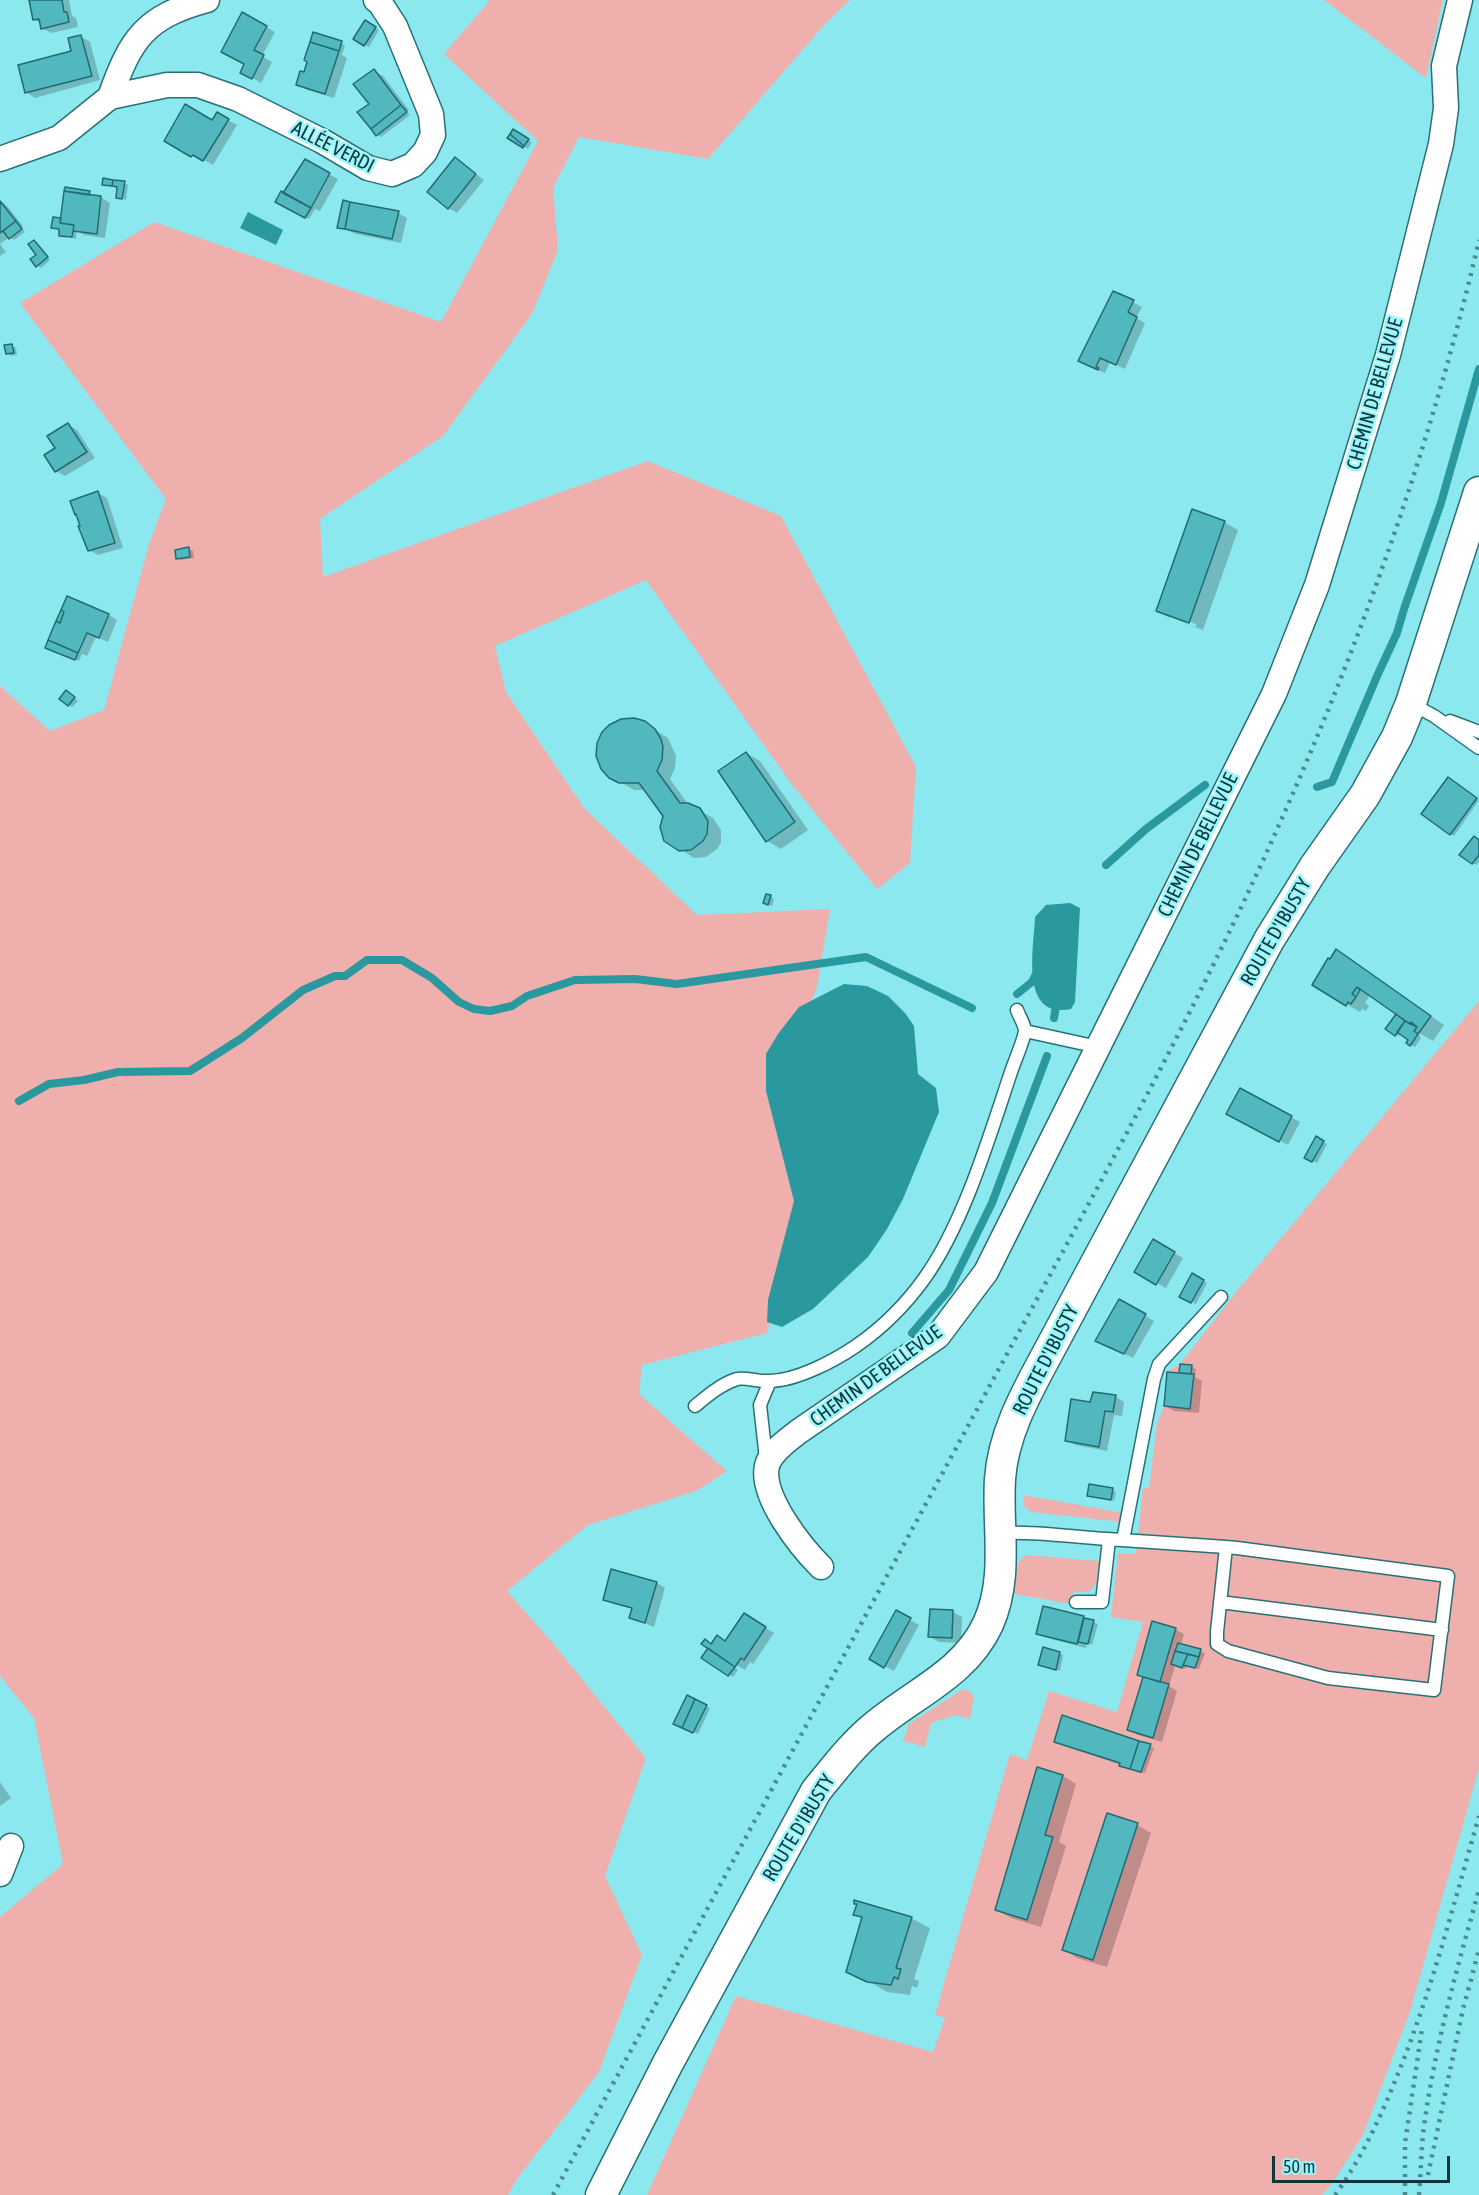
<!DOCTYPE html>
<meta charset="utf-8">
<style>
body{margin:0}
#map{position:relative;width:1479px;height:2195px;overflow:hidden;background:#8ce8ef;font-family:"Asap Condensed",sans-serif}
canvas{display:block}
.scale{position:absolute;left:1272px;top:2156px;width:178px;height:27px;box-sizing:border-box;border:3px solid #0f373a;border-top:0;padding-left:8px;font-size:18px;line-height:21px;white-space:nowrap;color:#0f373a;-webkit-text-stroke:4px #9af5fc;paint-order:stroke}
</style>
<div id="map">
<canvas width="1479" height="2195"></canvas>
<div class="scale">50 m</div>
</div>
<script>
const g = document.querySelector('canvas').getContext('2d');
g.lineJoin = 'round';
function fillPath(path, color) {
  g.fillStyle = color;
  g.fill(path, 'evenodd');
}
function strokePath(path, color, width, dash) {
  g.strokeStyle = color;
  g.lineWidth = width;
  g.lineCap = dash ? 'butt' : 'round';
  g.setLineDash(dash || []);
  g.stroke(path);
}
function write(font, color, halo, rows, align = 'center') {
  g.font = font + ' "Asap Condensed",sans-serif';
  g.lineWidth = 5;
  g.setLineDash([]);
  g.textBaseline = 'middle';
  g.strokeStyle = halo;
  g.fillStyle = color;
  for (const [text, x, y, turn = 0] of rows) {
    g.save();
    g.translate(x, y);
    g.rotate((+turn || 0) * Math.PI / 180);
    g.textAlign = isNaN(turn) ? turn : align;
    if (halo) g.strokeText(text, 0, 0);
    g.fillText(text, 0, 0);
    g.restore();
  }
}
const green = new Path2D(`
 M 490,0 L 850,0 L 825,24 L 708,159 L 579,137 L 553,188 L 558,250 L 532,314 L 443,436 L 320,519 L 323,577 L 648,461 L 781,516 L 916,767 L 910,863 L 877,889 L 793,786 L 646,580 L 495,646 L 506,692 L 584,808 L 697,915 L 830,909 L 817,987 L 779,1084 L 806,1203 L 767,1333 L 642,1365 L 639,1394 L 727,1471 L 696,1491 L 588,1525 L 507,1591 L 552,1642 L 646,1758 L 605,1876 L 642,1955 L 599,2072 L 517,2179 L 508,2195 L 0,2195 L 0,1917 L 63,1864 L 34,1718 L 0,1676 L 0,686 L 50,731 L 104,710 L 149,544 L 166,499 L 20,303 L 154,222 L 441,322 L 538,141 L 444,54 Z
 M 1324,0 L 1443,0 L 1426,78 Z
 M 1479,1001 L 1479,1768 L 1410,2012 L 1363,2135 L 1331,2185 L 1322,2195 L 647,2195 L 736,1996 L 933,2052 L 945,2018 L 935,2015 L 1010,1754 L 1027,1760 L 1049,1691 L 1117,1712 L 1143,1622 L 1111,1617 L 1118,1553 L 1136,1554 L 1143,1488 L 1149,1488 L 1157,1424 L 1164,1406 L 1167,1372 L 1180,1364 L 1237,1291 Z
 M 1023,1495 L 1124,1513 L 1122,1522 L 1031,1512 L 1024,1506 Z
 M 1025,1555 L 1100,1561 L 1097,1582 L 1089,1592 L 1074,1592 L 1071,1604 L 1014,1594 L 1018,1563 Z
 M 963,1689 L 970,1691 L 974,1697 L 970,1719 L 956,1715 L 931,1723 L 925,1747 L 903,1741 L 909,1724 Z`);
const water = new Path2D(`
 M 248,212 L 283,230 L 276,245 L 240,228 Z
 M 1070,903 L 1080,908 L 1075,1002 L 1071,1009 C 1019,1020 1034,947 1035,917 L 1046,905 Z
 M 844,984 L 867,986 L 888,996 L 905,1013 L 914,1026 L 918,1074 L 936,1088 L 939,1112 L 903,1199 L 887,1229 L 868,1257 L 813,1309 L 782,1327 L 767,1322 L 768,1300 L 794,1201 L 766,1091 L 766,1054 L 778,1034 L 799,1007 Z`);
const shadow = new Path2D(`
 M 30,0 L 69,0 L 72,16 L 76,18 L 78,27 L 51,33 L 42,28 L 41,24 L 34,19 Z
 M 242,14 L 275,32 L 262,56 L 272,62 L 261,83 L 242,72 L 246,64 Z
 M 365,22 L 379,30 L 369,47 L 355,39 Z
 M 81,37 L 90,42 L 100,80 L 35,98 L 26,92 L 73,52 Z
 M 341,43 L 345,45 L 342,55 L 347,58 L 334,98 L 307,90 L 298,85 L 305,74 Z
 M 374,71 L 383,76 L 409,110 L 407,112 L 410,115 L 381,137 L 377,135 L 371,104 Z
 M 217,114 L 237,125 L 213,165 L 202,159 L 201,161 L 166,140 L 212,122 Z
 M 513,131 L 532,142 L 528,149 L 509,138 Z
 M 455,159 L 484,180 L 457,213 L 448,208 Z
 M 305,161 L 338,179 L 320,211 L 315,209 L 309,219 L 277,201 Z
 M 124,183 L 128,185 L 126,200 L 117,197 L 118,188 L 103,184 Z
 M 89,192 L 93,197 L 101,197 L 110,203 L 105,238 L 84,235 L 77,231 L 76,239 L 60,235 L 61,230 L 53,227 Z
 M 0,200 L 7,206 L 23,226 L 22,228 L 25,232 L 14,240 L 10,237 L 0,244 L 6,252 L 0,256 Z
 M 398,213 L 407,218 L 401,243 L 356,234 L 338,227 Z
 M 34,242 L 50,260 L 41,268 L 37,265 L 38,255 Z
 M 1114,293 L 1142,307 L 1136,318 L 1145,323 L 1125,369 L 1110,362 L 1105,373 L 1089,366 Z
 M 12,346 L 16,348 L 17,355 L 11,356 L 7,353 Z
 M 68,425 L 77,430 L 95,458 L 65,476 L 56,471 L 57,449 Z
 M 98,493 L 107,498 L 123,548 L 98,555 L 89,550 Z
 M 1224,522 L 1238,530 L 1203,630 L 1170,618 L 1196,627 L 1196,624 L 1170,615 L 1170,618 L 1157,611 Z
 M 189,549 L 193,551 L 194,558 L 181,560 L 177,558 Z
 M 109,615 L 117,620 L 108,642 L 96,637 L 87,656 L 82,654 L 79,661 L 51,649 Z
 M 70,694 L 78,701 L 72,707 L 68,705 Z
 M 644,723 L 668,738 L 676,756 L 675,768 L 670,779 L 688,804 L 713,818 L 721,830 L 721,843 L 717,849 L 706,857 L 694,858 L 680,849 L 664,816 L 646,790 L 634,790 L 610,776 Z
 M 746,753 L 760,761 L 808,830 L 781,849 L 767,841 Z
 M 1452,781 L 1479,800 L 1454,836 L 1423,814 Z
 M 1479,841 L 1479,862 L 1476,865 L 1472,863 Z
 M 771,896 L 774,899 L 772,906 L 765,903 Z
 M 1350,959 L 1444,1025 L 1433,1041 L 1417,1032 L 1421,1038 L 1415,1047 L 1408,1043 L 1410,1040 L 1401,1034 L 1399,1036 L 1387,1028 L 1404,1018 L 1370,995 L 1365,1003 L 1369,1006 L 1366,1011 L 1362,1009 L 1360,1012 L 1314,985 Z
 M 1241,1090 L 1300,1122 L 1288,1145 L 1228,1113 Z
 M 1317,1138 L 1327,1144 L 1317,1163 L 1306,1158 Z
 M 1153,1241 L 1183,1258 L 1166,1288 L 1136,1271 Z
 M 1192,1275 L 1207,1283 L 1196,1304 L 1181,1297 Z
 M 1119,1301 L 1154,1321 L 1133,1358 L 1106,1345 Z
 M 1192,1367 L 1196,1369 L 1195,1377 L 1202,1381 L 1199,1413 L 1174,1411 L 1166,1406 L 1180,1374 Z
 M 1116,1397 L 1124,1402 L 1122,1416 L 1114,1415 L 1107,1451 L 1075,1445 L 1066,1440 Z
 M 1112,1490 L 1116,1492 L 1114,1501 L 1089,1495 Z
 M 657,1583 L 665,1588 L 654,1627 L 631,1618 L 633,1609 L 613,1604 L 605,1599 Z
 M 896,1612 L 919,1625 L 894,1671 L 871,1659 Z
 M 953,1612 L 962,1617 L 961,1643 L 939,1642 L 930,1637 Z
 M 1083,1618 L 1098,1624 L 1092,1645 L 1087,1642 L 1086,1648 L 1047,1638 L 1038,1633 Z
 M 753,1620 L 774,1633 L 753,1664 L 750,1662 L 745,1670 L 734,1664 L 733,1666 L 738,1670 L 733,1677 L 703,1657 L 712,1645 L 726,1642 Z
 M 1175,1629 L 1184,1634 L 1181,1645 L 1205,1653 L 1199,1669 L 1187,1666 L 1186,1669 L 1175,1666 L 1169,1686 L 1177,1691 L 1162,1742 L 1138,1735 L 1129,1730 L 1144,1677 L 1139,1674 Z
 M 1060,1653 L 1063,1655 L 1060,1671 L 1040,1664 Z
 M 706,1706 L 710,1708 L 698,1734 L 675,1723 Z
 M 1056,1741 L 1150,1746 L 1154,1748 L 1145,1773 L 1139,1773 L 1121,1765 L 1065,1746 Z
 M 1063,1776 L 1076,1784 L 1059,1842 L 1066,1846 L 1041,1927 L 1011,1918 L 997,1910 Z
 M 0,1782 L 11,1798 L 0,1806 Z
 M 1137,1825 L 1151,1833 L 1107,1967 L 1077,1958 L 1064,1950 Z
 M 858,1904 L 911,1918 L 930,1928 L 914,1979 L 919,1981 L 917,1988 L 912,1986 L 910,1995 L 887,1992 L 865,1979 L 863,1919 L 855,1914 Z`);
const stream = new Path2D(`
 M 1317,787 L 1332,782 L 1378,674 L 1397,633 L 1404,609 L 1441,503 L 1479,369
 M 1106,865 L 1146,829 L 1205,785
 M 1017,994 L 1032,982 L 1036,974
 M 1054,1018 L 1057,1000
 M 19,1101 L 49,1084 L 84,1080 L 118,1072 L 190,1071 L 242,1038 L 303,990 L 335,976 L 345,976 L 367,960 L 402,960 L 432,978 L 459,1002 L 474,1009 L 490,1011 L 512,1006 L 527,996 L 575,980 L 635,979 L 677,984 L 866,957 L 972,1008
 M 912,1333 L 949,1290 L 992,1203 L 1047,1056`);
const building = new Path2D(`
 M 29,0 L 62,0 L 64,12 L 67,12 L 69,22 L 41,29 L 39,19 L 33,20 Z
 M 242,12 L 267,26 L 254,50 L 264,55 L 252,79 L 240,73 L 244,64 L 221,52 Z
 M 365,20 L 376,27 L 364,46 L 353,39 Z
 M 313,32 L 342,41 L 339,51 L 310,42 Z
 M 81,35 L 92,76 L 25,93 L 18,65 L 71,51 L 68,38 Z
 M 310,42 L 339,51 L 325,94 L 296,85 L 300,71 L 304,72 L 307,62 L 304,60 Z
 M 374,69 L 401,105 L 371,129 L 357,112 L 369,104 L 353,84 Z
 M 185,104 L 212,120 L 217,112 L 229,119 L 203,161 L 193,155 L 191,157 L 164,141 Z
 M 401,105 L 407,112 L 376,136 L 371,129 Z
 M 513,129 L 529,139 L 524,146 L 510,134 Z
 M 510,134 L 524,146 L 523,148 L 507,138 Z
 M 455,157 L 476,174 L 448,209 L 427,192 Z
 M 305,159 L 330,173 L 311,208 L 283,193 Z
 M 103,178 L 113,180 L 112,186 L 102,185 Z
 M 113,180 L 125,181 L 122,199 L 116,198 L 117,187 L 112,186 Z
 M 65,187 L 90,191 L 89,195 L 64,191 Z
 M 64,191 L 101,196 L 97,234 L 73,231 L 74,225 L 60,223 Z
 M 281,191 L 311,208 L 305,218 L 275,202 Z
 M 343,200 L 350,202 L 345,229 L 337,228 Z
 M 0,201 L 16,221 L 0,233 Z
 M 350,202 L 399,211 L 392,239 L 345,229 Z
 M 53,217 L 61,218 L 60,223 L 74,225 L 72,237 L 59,236 L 59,229 L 51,228 Z
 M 16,221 L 22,229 L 9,239 L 3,231 Z
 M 34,240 L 48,257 L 36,267 L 30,259 L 36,255 L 28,244 Z
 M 1113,291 L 1134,300 L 1128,312 L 1137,317 L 1116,365 L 1100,358 L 1096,367 L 1099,368 L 1098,370 L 1078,361 Z
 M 12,344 L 14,353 L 6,354 L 4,345 Z
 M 68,423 L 87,452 L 55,472 L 44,455 L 55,448 L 47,436 Z
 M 98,491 L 115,543 L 88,551 L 78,526 L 80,526 L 76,514 L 75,515 L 70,501 Z
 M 1192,509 L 1225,521 L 1189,623 L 1156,611 Z
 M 189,547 L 190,557 L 176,559 L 175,550 Z
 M 67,596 L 109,614 L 99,638 L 87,633 L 78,653 L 48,640 L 56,621 L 60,623 L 64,612 L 61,610 Z
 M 61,610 L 64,612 L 60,623 L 56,621 Z
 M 48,640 L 78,653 L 75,660 L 45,648 Z
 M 66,690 L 75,697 L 68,706 L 59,699 Z
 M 634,718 L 645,721 L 655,729 L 661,739 L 663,747 L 662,760 L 657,771 L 680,803 L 688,803 L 700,808 L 708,821 L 707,834 L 703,841 L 691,850 L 679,851 L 664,841 L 660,827 L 663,816 L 639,783 L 619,783 L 609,778 L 601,769 L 596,756 L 597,743 L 602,732 L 609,725 L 621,719 Z
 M 746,752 L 795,822 L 766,842 L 718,771 Z
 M 1448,777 L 1477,798 L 1450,835 L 1421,814 Z
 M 1474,836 L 1479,840 L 1479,855 L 1472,864 L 1459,855 Z
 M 766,894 L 771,895 L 768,905 L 763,903 Z
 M 1336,949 L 1431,1016 L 1418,1034 L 1414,1031 L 1417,1027 L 1411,1022 L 1410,1024 L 1357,987 L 1352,994 L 1356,997 L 1351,1004 L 1348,1002 L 1346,1006 L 1312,985 L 1328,958 L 1330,959 Z
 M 1357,987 L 1360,990 L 1356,997 L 1352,994 Z
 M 1396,1014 L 1405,1021 L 1395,1036 L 1385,1029 Z
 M 1405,1021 L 1417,1027 L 1414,1031 L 1418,1034 L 1410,1046 L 1406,1043 L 1408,1040 L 1397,1032 Z
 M 1240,1088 L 1292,1116 L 1279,1142 L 1226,1114 Z
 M 1316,1136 L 1324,1141 L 1312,1162 L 1304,1158 Z
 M 1153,1239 L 1175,1252 L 1156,1285 L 1134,1272 Z
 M 1192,1273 L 1204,1280 L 1191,1303 L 1179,1297 Z
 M 1119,1299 L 1146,1314 L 1124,1354 L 1095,1341 Z
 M 1180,1364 L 1192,1365 L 1191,1374 L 1179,1373 Z
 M 1167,1372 L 1194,1374 L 1190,1409 L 1164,1406 Z
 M 1093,1392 L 1116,1395 L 1113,1412 L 1105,1411 L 1099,1447 L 1065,1441 L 1071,1399 L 1090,1402 Z
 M 1089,1484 L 1113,1488 L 1111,1500 L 1087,1496 Z
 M 611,1569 L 657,1582 L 645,1623 L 629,1618 L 632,1608 L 603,1600 Z
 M 1043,1606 L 1084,1616 L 1077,1644 L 1036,1634 Z
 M 930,1609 L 953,1610 L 952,1638 L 928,1637 Z
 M 896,1610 L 911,1618 L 884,1668 L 869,1659 Z
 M 744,1613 L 766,1627 L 744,1660 L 741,1658 L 735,1667 L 701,1644 L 705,1639 L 711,1644 L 717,1635 L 725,1641 Z
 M 1084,1618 L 1094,1620 L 1088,1644 L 1078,1642 Z
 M 1152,1621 L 1176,1628 L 1160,1682 L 1137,1675 Z
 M 1178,1643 L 1201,1649 L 1199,1657 L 1175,1651 Z
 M 1043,1647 L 1060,1652 L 1056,1670 L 1038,1665 Z
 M 708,1648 L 735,1667 L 728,1676 L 701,1658 Z
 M 1175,1651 L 1188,1654 L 1182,1668 L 1171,1664 Z
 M 1188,1654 L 1199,1657 L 1195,1668 L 1183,1665 Z
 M 1143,1677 L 1169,1684 L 1153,1738 L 1127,1730 Z
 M 687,1695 L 695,1699 L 682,1728 L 673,1724 Z
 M 695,1699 L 707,1705 L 693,1733 L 682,1728 Z
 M 1062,1715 L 1139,1741 L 1130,1769 L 1119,1766 L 1120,1763 L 1054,1742 Z
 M 1139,1741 L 1151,1744 L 1141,1772 L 1130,1769 Z
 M 1037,1767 L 1063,1775 L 1045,1835 L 1053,1837 L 1027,1920 L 995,1910 Z
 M 1107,1813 L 1138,1823 L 1093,1960 L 1062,1950 Z
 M 854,1900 L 912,1917 L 896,1968 L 901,1969 L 898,1979 L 894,1977 L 891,1985 L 867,1982 L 846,1972 L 862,1917 L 853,1915 L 857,1904 L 854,1904 Z`);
const service = new Path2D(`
 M 1412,704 L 1434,716 L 1479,748
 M 1450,721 L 1479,732
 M 1025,1031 L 1098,1047
 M 695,1406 C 707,1396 721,1384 737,1379 C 746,1377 759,1382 769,1381 C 796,1381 834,1361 856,1346 C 882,1328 906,1304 924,1279 C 963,1225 989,1138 1010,1075 C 1013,1065 1024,1040 1025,1031 C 1025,1025 1019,1016 1017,1010
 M 766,1459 L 760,1405 L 770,1381
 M 1001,1533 C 1036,1531 1072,1537 1107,1539 C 1147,1542 1186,1544 1226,1547 L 1237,1548 L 1448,1576 L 1434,1690 L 1328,1678 L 1228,1651 L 1217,1644 L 1217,1632 L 1226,1547
 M 1123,1540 L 1154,1379 L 1159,1364 L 1221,1297
 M 1076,1602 L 1102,1602 L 1109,1540
 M 1220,1602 L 1442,1630`);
const minor = new Path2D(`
 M 110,97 C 131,38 145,17 207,0
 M 0,159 L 59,138 L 110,97 L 167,85 L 198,85 L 238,99 L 322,141 L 368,168 L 392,174 L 413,165 L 425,152 L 433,135 L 431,114 L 395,26 L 380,3 L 376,0
 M 821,1567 C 801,1547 760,1496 767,1466 C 770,1452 787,1441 798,1432 L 938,1336 L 986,1272 L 1274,694 L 1317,585 L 1388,355 L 1441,144 L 1446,108 L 1444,66 L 1460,0
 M 0,1874 L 11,1846`);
const tertiary = new Path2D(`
 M 601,2195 L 668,2063 L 816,1791 C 834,1769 852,1745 874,1727 C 914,1693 965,1674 988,1624 C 1009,1578 997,1528 1000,1479 C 1003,1436 1024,1397 1044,1360 L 1269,940 L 1315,866 L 1365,795 L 1397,737 L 1411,703 L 1479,492`);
const rail = new Path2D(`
 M 1428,2175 L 1463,2009 L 1479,1950
 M 553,2195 C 698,1926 843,1657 988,1389 C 1073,1232 1160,1077 1237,916 C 1340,700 1425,473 1479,240
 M 1335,2195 C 1366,2152 1386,2105 1405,2056 C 1435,1978 1456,1896 1479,1816
 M 1405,2195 L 1405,2143 L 1422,2029
 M 1419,2195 C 1421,2172 1421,2149 1424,2126 C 1435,2046 1457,1968 1479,1890`);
const streetNames = [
 ["ALLÉE VERDI",333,147,27],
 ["CHEMIN DE BELLEVUE",1375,394,-74],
 ["CHEMIN DE BELLEVUE",1198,845,-64],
 ["ROUTE D'IBUSTY",1276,932,-60],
 ["ROUTE D'IBUSTY",1046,1360,-63],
 ["CHEMIN DE BELLEVUE",876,1376,-36],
 ["ROUTE D'IBUSTY",799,1828,-59]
];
fillPath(green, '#efb0ad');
fillPath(water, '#2a989f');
fillPath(shadow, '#0003');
strokePath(stream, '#2a989f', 8);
fillPath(building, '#51b8c0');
strokePath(building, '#226b70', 1.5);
strokePath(service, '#287075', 15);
strokePath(minor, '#287075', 27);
strokePath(tertiary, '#287075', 33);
strokePath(service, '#fff', 12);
strokePath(minor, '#fff', 24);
strokePath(tertiary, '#fff', 30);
strokePath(rail, '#4b8b90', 4.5, [3, 6]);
write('20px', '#0f373a', '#9af5fc', streetNames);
</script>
